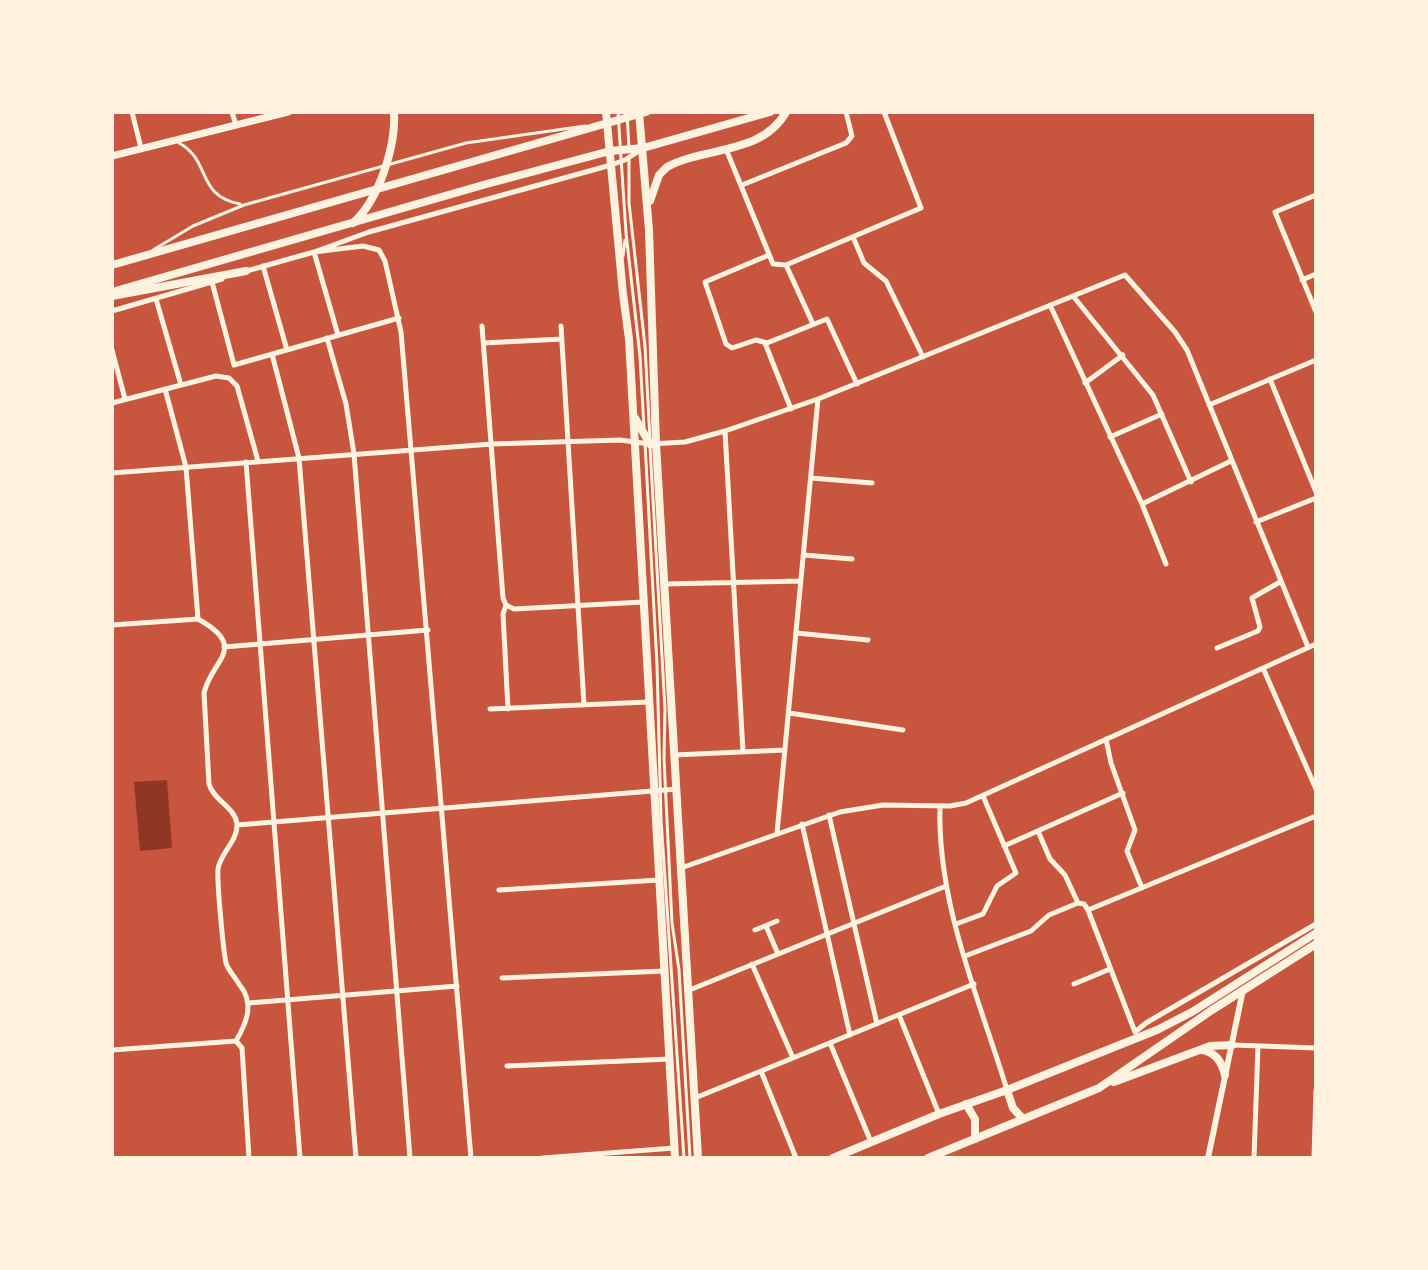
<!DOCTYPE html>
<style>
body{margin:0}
#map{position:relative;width:1428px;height:1270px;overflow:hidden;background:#c8553d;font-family:"Work Sans",sans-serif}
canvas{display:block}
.frame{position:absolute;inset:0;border:114px solid #fff3e0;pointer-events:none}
</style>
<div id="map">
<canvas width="1428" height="1270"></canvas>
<div class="frame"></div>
</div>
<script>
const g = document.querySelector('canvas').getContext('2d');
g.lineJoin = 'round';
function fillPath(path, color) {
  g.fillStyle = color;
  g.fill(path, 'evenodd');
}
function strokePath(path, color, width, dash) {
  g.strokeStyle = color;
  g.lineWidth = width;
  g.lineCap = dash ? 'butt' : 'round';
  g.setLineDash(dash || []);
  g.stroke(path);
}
const water = new Path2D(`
 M 167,780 L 172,848 L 140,851 L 134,782 Z`);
const service = new Path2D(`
 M 618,112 L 626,233 L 640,356 L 644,428
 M 627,112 L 629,149
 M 179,143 C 212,161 195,195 240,204
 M 629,156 L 629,203 L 645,346 L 650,440
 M 153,250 L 193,226 L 244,205 L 466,143 L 585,126
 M 623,256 L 625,240
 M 645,443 L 657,665 L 661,819 L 684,1158
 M 650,447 L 665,709 L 664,759 L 672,923 L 679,970 L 690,1158`);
const minor = new Path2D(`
 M 132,112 L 141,148
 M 232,112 L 236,125
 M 726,149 L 773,264 L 786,265 L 813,324
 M 742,185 L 846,143 L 852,136 L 846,112
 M 1316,195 L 1275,212 L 1316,312
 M 853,237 L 864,263 L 886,281 L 923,357
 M 314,252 L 363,246 L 379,250 L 385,261 L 401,332 L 471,1158
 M 314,252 L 338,335
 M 769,255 L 705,282 L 726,344 L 732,348 L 756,340 L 767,343 L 827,319 L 857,384
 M 786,265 L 921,208 L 884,112
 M 263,266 L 287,350
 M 243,272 L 314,252 L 369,232 L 611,165 L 625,160 L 642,149
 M 1302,280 L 1316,274
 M 212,282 L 234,365
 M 1073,296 L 1153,395 L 1191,482
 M 156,299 L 181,385
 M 1050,305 L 1142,504 L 1166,564
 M 112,311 L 222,279
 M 482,326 L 503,598 L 506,605 L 503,614 L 508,709
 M 561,326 L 584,705
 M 327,338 L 346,404 L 354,454 L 410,1158
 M 484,343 L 562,339
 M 765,343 L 791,409
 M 112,350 L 125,399
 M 272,354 L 299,458 L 356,1158
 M 234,365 L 399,318
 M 1270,379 L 1316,492
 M 1085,383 L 1123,355
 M 165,389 L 186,467 L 198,619
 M 112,403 L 216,376 L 229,378 L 237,386 L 258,461
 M 1209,405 L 1316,360
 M 725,431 L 743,752
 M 1110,437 L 1162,414
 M 246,462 L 300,1158
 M 112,473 L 492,444 L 620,440 L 650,444 L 685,442 L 725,431 L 818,399 L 1125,275 L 1175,332 L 1187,350 L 1308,647
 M 811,478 L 872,483
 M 1142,504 L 1231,461
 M 1256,522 L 1316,498
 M 804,555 L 852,559
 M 665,584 L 801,581
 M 506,605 L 514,609 L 643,602
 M 198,619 C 250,648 211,660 204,693 L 209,784 C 213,800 235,807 237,824 C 238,841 220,853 218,869 C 217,884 223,948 226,963 C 228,970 235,977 239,984 C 255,1003 247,1022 236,1041
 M 112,625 L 198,619
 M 796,633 L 868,640
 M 224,647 L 428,630
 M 1217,648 L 1258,631 L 1260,627 L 1252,598 L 1280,582
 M 1263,668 L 1316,789
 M 490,709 L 648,702
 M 789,713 L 903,730
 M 1106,739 L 1111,763 L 1135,830 L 1127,851 L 1142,888
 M 674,755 L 785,750
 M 940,806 C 937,904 979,998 1007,1090
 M 829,815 L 877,1024
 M 802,824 L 850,1035
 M 237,825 L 677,789
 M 1038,831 L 1050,859 L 1065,875 L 1078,903
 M 777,833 L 818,399
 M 1004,846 L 1123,793
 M 681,868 L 840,812 L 883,805 L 950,806 L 966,803 L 1316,644
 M 499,890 L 659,880
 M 1078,903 L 1084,904 L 1088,910 L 1135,1032 L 1146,1023 L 1316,924
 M 1088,910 L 1316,816
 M 956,924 L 983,914 L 997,886 L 1016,873 L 983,796
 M 766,926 L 778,954
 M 755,930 L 777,921
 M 965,956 L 1031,931 L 1049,915 L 1078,903
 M 752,964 L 793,1058
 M 502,978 L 664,971
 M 1074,984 L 1110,969
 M 687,991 L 946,886
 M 249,1003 L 457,986
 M 899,1015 L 939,1114
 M 236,1041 L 242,1048 L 249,1158
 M 830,1043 L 871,1142
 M 1233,1045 L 1316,1048
 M 112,1050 L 236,1041
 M 507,1066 L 670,1059
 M 761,1071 L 796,1158
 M 695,1098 L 974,984
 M 543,1158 L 674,1148
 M 1254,1158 L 1258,1046
 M 1314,1158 L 1316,1090`);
const tertiary = new Path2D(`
 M 1208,1158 L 1243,990`);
const secondary = new Path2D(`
 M 112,156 L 288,112`);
const primary = new Path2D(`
 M 606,112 L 623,294 L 629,339 L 675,1158
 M 639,112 L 649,230 L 656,444 L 698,1158
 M 650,201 L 659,175 L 667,167 C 706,146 762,155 786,112
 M 353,223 C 379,200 396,146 394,112
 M 112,265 L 646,112
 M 112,292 L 483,185 L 610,151 L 643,148 L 770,112
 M 112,296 L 246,271
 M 635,418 L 650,444
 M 1202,1050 C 1215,1052 1222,1062 1225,1075
 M 1114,1082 L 1210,1046 L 1232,1045
 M 1007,1090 L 1013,1108 L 1023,1119
 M 966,1104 L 975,1119 L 975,1139
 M 833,1158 L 939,1114 L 1007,1090 L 1157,1030 L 1192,1012 L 1316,933
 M 928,1158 L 1099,1088 L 1212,1010 L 1316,944`);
fillPath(water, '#8f3625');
strokePath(service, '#fff3e0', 3);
strokePath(minor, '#fff3e0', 5);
strokePath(tertiary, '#fff3e0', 6);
strokePath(secondary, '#fff3e0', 7);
strokePath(primary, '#fff3e0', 8);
</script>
